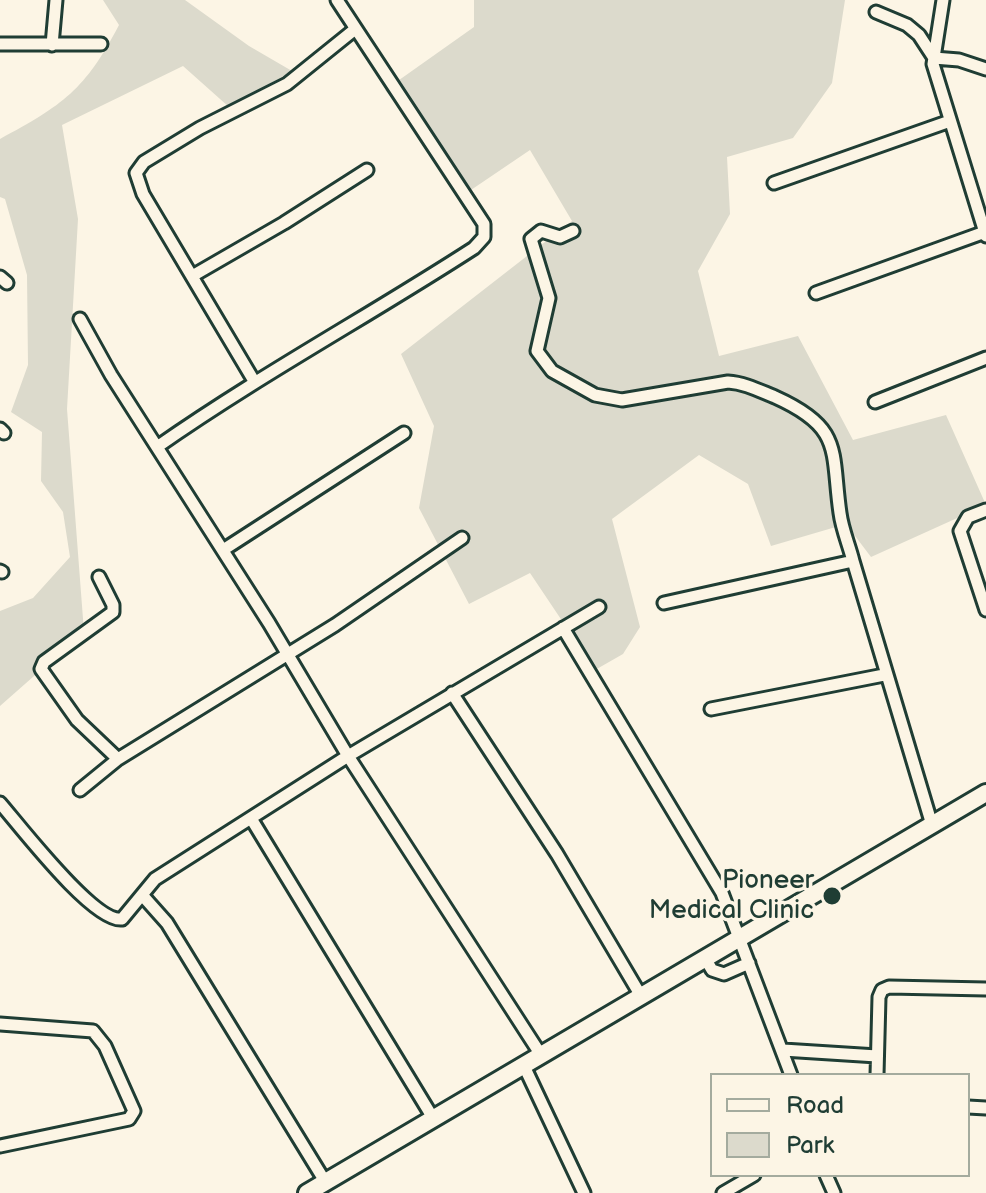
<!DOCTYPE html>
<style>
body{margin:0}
#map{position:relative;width:986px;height:1193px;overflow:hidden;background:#fcf5e5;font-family:"Balsamiq Sans",sans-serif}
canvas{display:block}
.legend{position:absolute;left:710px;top:1073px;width:260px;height:104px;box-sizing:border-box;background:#fcf5e5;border:2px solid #a4ab9e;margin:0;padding:10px 14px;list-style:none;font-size:24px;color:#1f3d34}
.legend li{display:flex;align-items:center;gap:16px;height:40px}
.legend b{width:40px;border:2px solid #a4ab9e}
</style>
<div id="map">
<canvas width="986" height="1193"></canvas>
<ul class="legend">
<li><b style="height:10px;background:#fcf5e5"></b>Road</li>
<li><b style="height:22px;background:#dcdacc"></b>Park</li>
</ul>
</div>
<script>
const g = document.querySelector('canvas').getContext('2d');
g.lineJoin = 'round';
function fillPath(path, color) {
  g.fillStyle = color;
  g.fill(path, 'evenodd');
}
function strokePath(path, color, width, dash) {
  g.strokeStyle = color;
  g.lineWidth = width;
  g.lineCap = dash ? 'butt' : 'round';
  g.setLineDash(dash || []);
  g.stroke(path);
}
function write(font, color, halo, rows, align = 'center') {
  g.font = font + ' "Balsamiq Sans",sans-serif';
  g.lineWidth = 7;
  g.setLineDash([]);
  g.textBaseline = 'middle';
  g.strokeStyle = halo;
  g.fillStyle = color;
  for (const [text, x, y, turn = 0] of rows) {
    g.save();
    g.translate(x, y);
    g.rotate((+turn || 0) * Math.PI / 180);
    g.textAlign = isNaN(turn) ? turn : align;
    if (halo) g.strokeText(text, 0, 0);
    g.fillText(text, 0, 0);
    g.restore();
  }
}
const green = new Path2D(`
 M 103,0 L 185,0 L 249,46 L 292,71 L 229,107 L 183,66 L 62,125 L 78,219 L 67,409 L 84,632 L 0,706 L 0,611 L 33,598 L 70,557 L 63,512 L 41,481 L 42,432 L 11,412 L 28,365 L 27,275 L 5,199 L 0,197 L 0,139 C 63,105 85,90 119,25 Z
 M 474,0 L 845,0 L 832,83 L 793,138 L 727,157 L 730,214 L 698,271 L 719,356 L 798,336 L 853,440 L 946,415 L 986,505 L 871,557 L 846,524 L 771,546 L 748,484 L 699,455 L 612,519 L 640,627 L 623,654 L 595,670 L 530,573 L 469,604 L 419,508 L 434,426 L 401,354 L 572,221 L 530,150 L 468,192 L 385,90 L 474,27 Z`);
const street = new Path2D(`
 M 943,0 L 933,64 L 986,236
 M 876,12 L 907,25 L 919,35 L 934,58 L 959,60 L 986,69
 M 0,44 L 101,44
 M 52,45 L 56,0
 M 774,183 L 950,121
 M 573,231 L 560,237 L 541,231 L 531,239 L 549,298 L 537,351 L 552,371 L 595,395 L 622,400 L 728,382 C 745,383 760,391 775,397 C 844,428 831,451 840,513 C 842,529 849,545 853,561
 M 194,275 L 284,223 L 367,170
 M 0,277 L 7,283
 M 816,293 L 985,232
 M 80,319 L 111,375 L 269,623 L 348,756 L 541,1055
 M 254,381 L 143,194 L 136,173 L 144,162 L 200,128 L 287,84 L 354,30
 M 875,402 L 986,358
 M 0,429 L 4,433
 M 157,447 C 260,375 369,316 474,248 L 484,237 L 484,224 L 337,0
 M 986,510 L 968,517 L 960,531 L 986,610
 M 223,550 L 404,433
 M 0,571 L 2,572
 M 664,603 L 853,561 L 932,825
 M 563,628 L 722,893 L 791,1075
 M 452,693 L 557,854 L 641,996
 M 711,709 L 884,675
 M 118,759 L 335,625 L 462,538
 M 80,790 L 118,759 L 77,720 L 41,669 L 44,662 L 113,612 L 113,605 L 99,577
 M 0,803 C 20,826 94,923 122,919 L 155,879 L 348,756 L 599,607
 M 252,820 L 433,1118
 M 143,896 L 167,923 L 326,1183
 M 705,958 L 712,970 L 724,974 L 749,963
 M 0,1024 L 93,1031 L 105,1046 L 134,1111 L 129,1119 L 0,1146
 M 783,1050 L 877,1056
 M 524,1066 L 584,1193
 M 877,1075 L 879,997 L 882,990 L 889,987 L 986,989
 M 968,1107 L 986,1108
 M 826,1175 L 834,1193
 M 723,1193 L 754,1175`);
const secondary = new Path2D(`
 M 307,1193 L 986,793`);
const markers = [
 [832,896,10,"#1f3d34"]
];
const poiNames = [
 ["Pioneer",814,881],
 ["Medical Clinic",814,911]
];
fillPath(green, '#dcdacc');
strokePath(street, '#1f3d34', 17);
strokePath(secondary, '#1f3d34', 22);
strokePath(street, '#fcf5e5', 11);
strokePath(secondary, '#fcf5e5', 16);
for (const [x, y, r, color] of markers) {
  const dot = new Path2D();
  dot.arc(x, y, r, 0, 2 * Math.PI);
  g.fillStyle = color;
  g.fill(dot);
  strokePath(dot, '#fcf5e5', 3);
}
write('26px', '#1f3d34', '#fcf5e5', poiNames, 'right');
</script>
